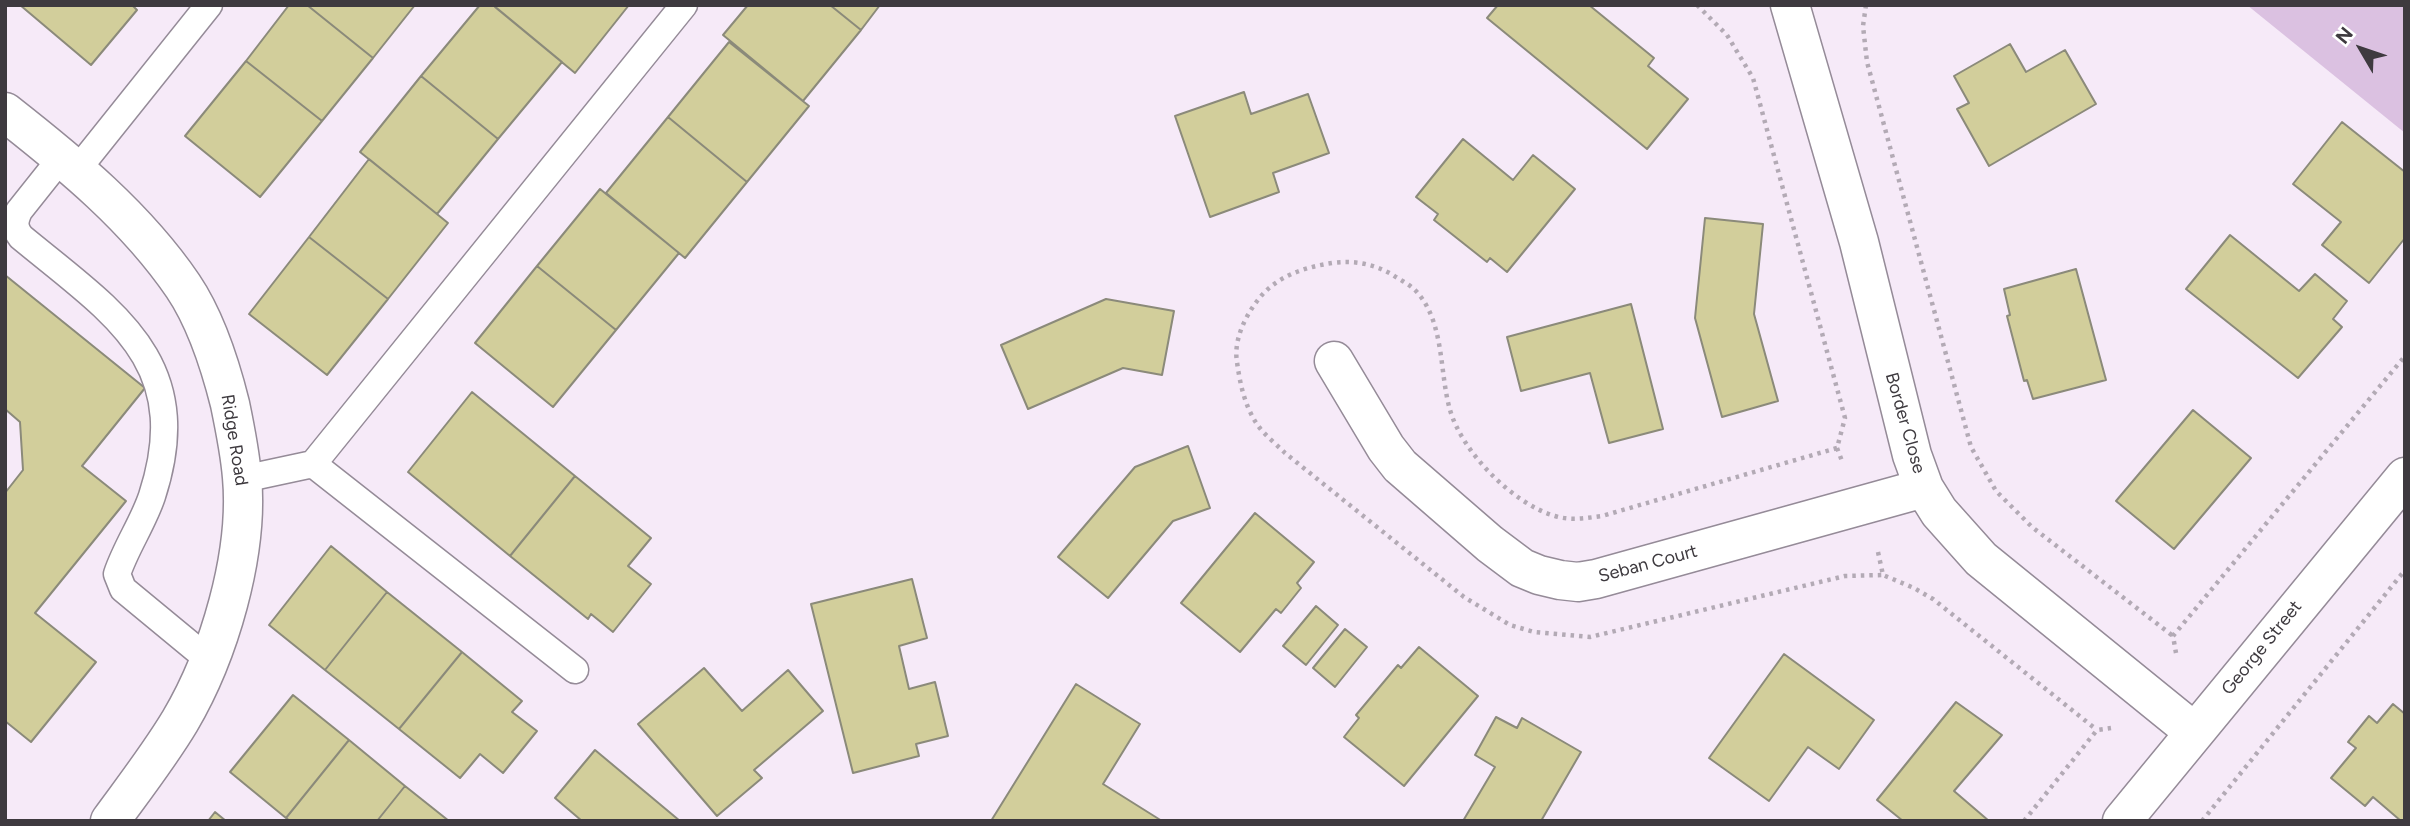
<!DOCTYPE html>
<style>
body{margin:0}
#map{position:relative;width:2410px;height:826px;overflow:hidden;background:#f6eaf8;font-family:Figtree,sans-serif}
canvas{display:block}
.frame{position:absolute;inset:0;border:7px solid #3e3a3f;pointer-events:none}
.north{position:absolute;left:2326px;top:14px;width:70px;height:70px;-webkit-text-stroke:5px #fff;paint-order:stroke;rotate:309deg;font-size:19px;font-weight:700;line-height:28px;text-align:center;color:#3e3a3f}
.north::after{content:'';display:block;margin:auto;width:24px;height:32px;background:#3e3a3f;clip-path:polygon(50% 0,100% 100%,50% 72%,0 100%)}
</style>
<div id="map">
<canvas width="2410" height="826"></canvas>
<div class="frame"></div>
<div class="north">N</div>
</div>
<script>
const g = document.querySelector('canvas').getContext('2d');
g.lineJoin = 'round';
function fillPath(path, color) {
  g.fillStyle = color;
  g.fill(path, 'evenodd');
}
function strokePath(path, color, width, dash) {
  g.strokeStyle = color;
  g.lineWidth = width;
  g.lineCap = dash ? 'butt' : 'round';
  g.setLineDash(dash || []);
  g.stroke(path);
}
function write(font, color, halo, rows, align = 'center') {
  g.font = font + ' Figtree,sans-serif';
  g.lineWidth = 6;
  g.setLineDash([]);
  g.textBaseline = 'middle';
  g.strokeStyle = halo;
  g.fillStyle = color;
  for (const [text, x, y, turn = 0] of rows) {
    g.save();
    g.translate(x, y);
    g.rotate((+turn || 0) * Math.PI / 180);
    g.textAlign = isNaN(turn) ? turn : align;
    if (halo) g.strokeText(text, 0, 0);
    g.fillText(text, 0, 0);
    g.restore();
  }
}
const green = new Path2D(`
 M 2247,5 L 2405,5 L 2405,133 Z`);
const building = new Path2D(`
 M 20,5 L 132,5 L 137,10 L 91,65 Z
 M 289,5 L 307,5 L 373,58 L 322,121 L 246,61 Z
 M 307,5 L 415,5 L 373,58 Z
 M 480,5 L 493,5 L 562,62 L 498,139 L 421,76 Z
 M 497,5 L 629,5 L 575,73 L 495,7 Z
 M 748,5 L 830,5 L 861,30 L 803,101 L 723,35 Z
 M 830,5 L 880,5 L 861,30 Z
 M 1498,5 L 1589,5 L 1654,58 L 1648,66 L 1688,99 L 1647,149 L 1487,18 Z
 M 729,42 L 809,106 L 747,182 L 668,117 Z
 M 2010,44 L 2026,72 L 2065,50 L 2096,104 L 1989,166 L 1957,109 L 1969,103 L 1954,76 Z
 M 246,61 L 322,121 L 260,197 L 185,136 Z
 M 421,76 L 498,139 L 437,214 L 360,152 Z
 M 1244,92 L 1251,114 L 1308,94 L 1329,153 L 1273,173 L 1279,192 L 1210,217 L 1175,116 Z
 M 668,117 L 747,182 L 685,258 L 606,193 Z
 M 2342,122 L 2405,172 L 2405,238 L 2369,283 L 2322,245 L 2341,222 L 2293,184 Z
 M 1463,139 L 1513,180 L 1533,155 L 1575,189 L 1507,272 L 1490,258 L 1487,262 L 1434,220 L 1438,214 L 1416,197 Z
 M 369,159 L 448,223 L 388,299 L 309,237 Z
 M 600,189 L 679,253 L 616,330 L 537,266 Z
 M 1705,218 L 1763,224 L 1754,314 L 1778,401 L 1722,417 L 1695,318 Z
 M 2230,235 L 2299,291 L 2315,274 L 2347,301 L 2333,319 L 2342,327 L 2298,378 L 2186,289 Z
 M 309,237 L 388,299 L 327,375 L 249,314 Z
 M 537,266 L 616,330 L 553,407 L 475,343 Z
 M 2076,269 L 2106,380 L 2033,399 L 2027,380 L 2024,381 L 2007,316 L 2010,315 L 2004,289 Z
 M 5,275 L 145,388 L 82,466 L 126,501 L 35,613 L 96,662 L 31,742 L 5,721 L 5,493 L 23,470 L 20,422 L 5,409 Z
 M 1106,299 L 1174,311 L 1162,375 L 1123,368 L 1028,409 L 1001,345 Z
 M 1631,304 L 1663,429 L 1609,443 L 1590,373 L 1521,391 L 1507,337 Z
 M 472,392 L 575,476 L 510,556 L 408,472 Z
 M 2193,410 L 2251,458 L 2174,549 L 2116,501 Z
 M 1188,446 L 1210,508 L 1173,521 L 1108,598 L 1058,557 L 1135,467 Z
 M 575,476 L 651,538 L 628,566 L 651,584 L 613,632 L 591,614 L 588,619 L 510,556 Z
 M 1255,513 L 1314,562 L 1297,583 L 1301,588 L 1281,613 L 1276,609 L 1240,652 L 1181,603 Z
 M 331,546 L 387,592 L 325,670 L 269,625 Z
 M 912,579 L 927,638 L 899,646 L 909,689 L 935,682 L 948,736 L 916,744 L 919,756 L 853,773 L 811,604 Z
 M 387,592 L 462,652 L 399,729 L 325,670 Z
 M 1316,606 L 1338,625 L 1306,665 L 1283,646 Z
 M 1345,629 L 1367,647 L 1335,687 L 1313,668 Z
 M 1419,647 L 1478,696 L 1404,786 L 1344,737 L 1359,718 L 1356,715 L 1398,665 L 1401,668 Z
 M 462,652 L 522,701 L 512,712 L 537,731 L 503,773 L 480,754 L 460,778 L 399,729 Z
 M 1784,654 L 1874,720 L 1839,769 L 1808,747 L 1769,801 L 1709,758 Z
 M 704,668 L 742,711 L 788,670 L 823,711 L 754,770 L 762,778 L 717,816 L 638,724 Z
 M 1076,684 L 1140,724 L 1103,784 L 1162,821 L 991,821 Z
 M 293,695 L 349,740 L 286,818 L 230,772 Z
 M 1956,702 L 2002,735 L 1954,791 L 1989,821 L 1903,821 L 1877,800 Z
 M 2393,704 L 2405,714 L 2405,821 L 2401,821 L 2373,797 L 2365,806 L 2331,778 L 2356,748 L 2348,742 L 2369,716 L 2377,723 Z
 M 1496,717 L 1517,728 L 1522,718 L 1581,752 L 1541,821 L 1463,821 L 1495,767 L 1475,755 Z
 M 349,740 L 405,786 L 377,821 L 290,821 L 286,818 Z
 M 595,750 L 680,821 L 582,821 L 555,798 Z
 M 405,786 L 449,821 L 377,821 Z
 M 215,812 L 226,821 L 208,821 Z`);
const path = new Path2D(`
 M 1697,5 L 1727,35 L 1753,78 L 1845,418 L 1837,448 L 1842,461
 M 1866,5 L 1863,26 L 1867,62 L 1971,447 L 1996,491 L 2032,527 L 2173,636
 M 1837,448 L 1602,516 C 1586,518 1571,521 1555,516 C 1513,504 1462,452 1450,410 C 1439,372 1445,321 1415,290 C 1409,284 1400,280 1393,275 C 1374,264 1355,260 1332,263 C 1306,267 1280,275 1262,295 C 1247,312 1233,339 1237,362 C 1240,384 1245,408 1259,427 C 1266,436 1277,445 1285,453 L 1464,597 L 1510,625 L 1534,632 L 1590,637 L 1845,576 L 1883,575
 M 1878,552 L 1883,575 L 1914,588 L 1933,599 L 2097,730
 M 2176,653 L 2173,636 L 2405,356
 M 2024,821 L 2097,730 L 2111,728
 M 2202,821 L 2405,570`);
const service = new Path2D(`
 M 62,157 L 19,211 C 14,222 14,228 21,237 C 113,313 196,361 152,496 C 143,523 126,547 117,574 L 123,589 L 209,660
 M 77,170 L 209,5
 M 313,464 L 575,670
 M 243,479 L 313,464 L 684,5`);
const minor = new Path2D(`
 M 1790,5 L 1859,242 L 1912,455 L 1924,488 L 1939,512 L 1981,559 L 2193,731
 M 5,112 C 70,163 136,217 183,286 C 206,320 220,364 230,404 C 235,428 240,452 242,477 C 249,554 219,655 180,721 C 159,756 134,788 110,821
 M 1334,361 L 1386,448 L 1400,466 L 1490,544 L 1522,568 L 1539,575 L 1560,580 L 1578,582 L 1596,579 L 1924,488
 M 2122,821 L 2405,477`);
const streetNames = [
 ["Border Close",1905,423,74],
 ["Ridge Road",234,440,81],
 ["Seban Court",1648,564,-15],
 ["George Street",2262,648,-51]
];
fillPath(green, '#dbc1e1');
fillPath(building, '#d2ce9b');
strokePath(building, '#8b8a7a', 2);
strokePath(service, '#958b98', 29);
strokePath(minor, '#958b98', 41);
strokePath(path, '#b3aab5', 4.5, [3.5, 5]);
strokePath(service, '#fff', 26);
strokePath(minor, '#fff', 38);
write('18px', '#3e3a3f', '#fff', streetNames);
</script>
